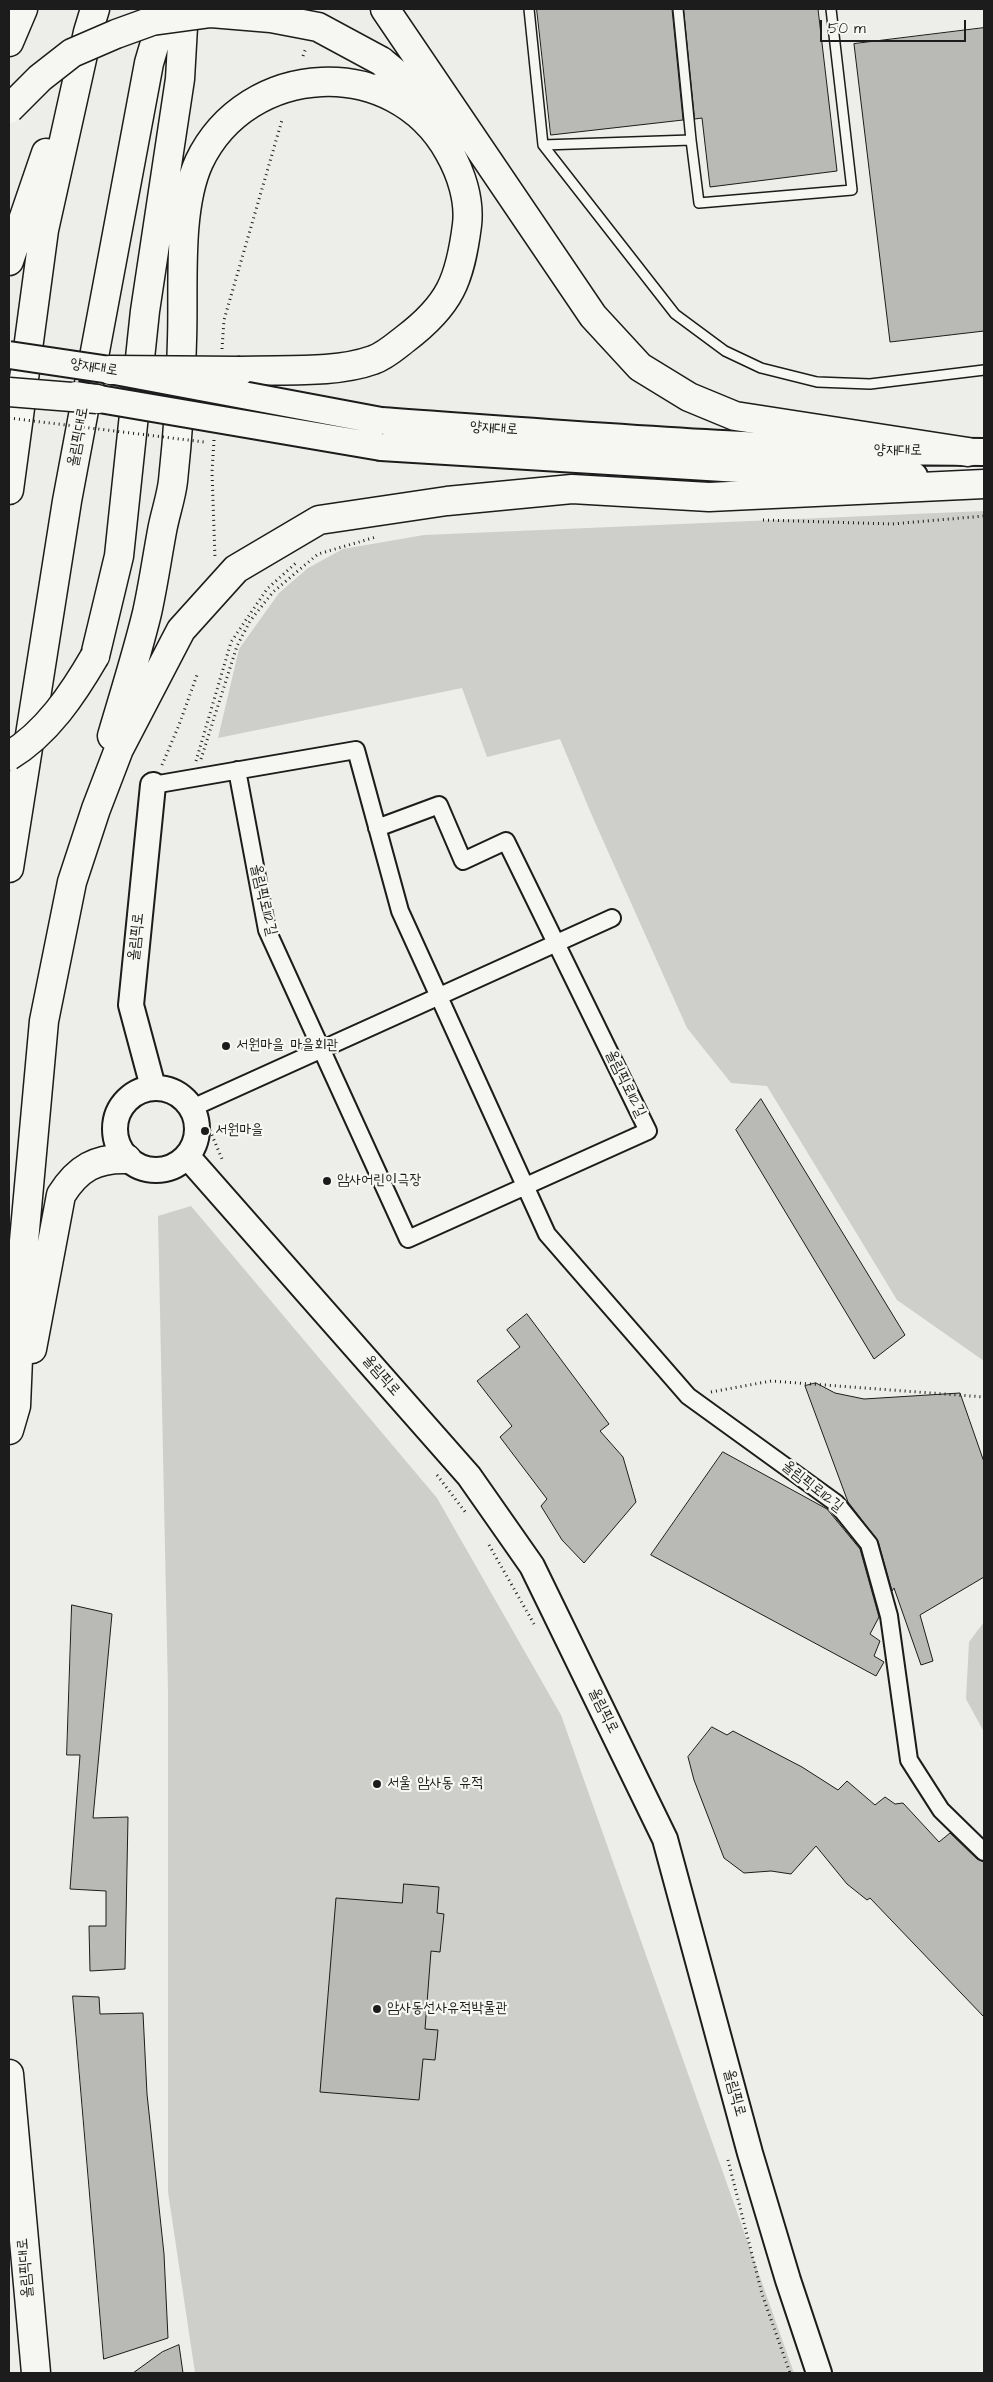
<!DOCTYPE html>
<meta charset="utf-8">
<style>
body{margin:0}
#map{position:relative;width:993px;height:2382px;overflow:hidden;background:#edede9;font-family:"Architects Daughter",sans-serif}
canvas{display:block}
.frame{position:absolute;inset:0;border:10px solid #1c1c1c;pointer-events:none}
.scale{position:absolute;left:820px;top:20px;width:146px;height:22px;box-sizing:border-box;border:2px solid #1c1c1c;border-top:0;padding-left:6px;font-size:15px;line-height:18px;white-space:nowrap;color:#1c1c1c;-webkit-text-stroke:4px #f6f6f2;paint-order:stroke}
</style>
<div id="map">
<canvas width="993" height="2382"></canvas>
<div class="frame"></div>
<div class="scale">50 m</div>
</div>
<script>
const g = document.querySelector('canvas').getContext('2d');
g.lineJoin = 'round';
function fillPath(path, color) {
  g.fillStyle = color;
  g.fill(path, 'evenodd');
}
function strokePath(path, color, width, dash) {
  g.strokeStyle = color;
  g.lineWidth = width;
  g.lineCap = dash ? 'butt' : 'round';
  g.setLineDash(dash || []);
  g.stroke(path);
}
function write(font, color, halo, rows, align = 'center') {
  g.font = font + ' "Architects Daughter","Poor Story",sans-serif';
  g.lineWidth = 4.5;
  g.setLineDash([]);
  g.textBaseline = 'middle';
  g.strokeStyle = halo;
  g.fillStyle = color;
  for (const [text, x, y, turn = 0] of rows) {
    g.save();
    g.translate(x, y);
    g.rotate((+turn || 0) * Math.PI / 180);
    g.textAlign = isNaN(turn) ? turn : align;
    if (halo) g.strokeText(text, 0, 0);
    g.fillText(text, 0, 0);
    g.restore();
  }
}
const green = new Path2D(`
 M 984,511 L 984,1361 L 897,1300 L 767,1086 L 731,1083 L 687,1028 L 593,818 L 560,739 L 487,757 L 462,688 L 218,738 L 239,649 L 279,593 L 308,568 L 343,549 L 424,535 Z
 M 191,1206 L 437,1498 L 561,1715 L 794,2373 L 195,2373 L 168,2192 L 168,1691 L 158,1216 Z
 M 984,1622 L 984,1732 L 966,1699 L 969,1642 Z`);
const building = new Path2D(`
 M 537,9 L 672,9 L 683,120 L 551,135 Z
 M 684,9 L 818,9 L 837,171 L 710,187 L 702,118 L 695,119 Z
 M 984,28 L 984,331 L 890,342 L 854,44 Z
 M 761,1099 L 905,1335 L 874,1359 L 736,1130 Z
 M 527,1314 L 609,1424 L 600,1431 L 623,1457 L 636,1502 L 584,1563 L 562,1540 L 541,1506 L 547,1499 L 500,1437 L 512,1426 L 477,1381 L 520,1347 L 507,1330 Z
 M 816,1383 L 835,1393 L 864,1399 L 960,1393 L 984,1462 L 984,1577 L 920,1615 L 933,1661 L 921,1665 L 894,1588 L 892,1591 L 878,1541 L 848,1502 L 805,1386 Z
 M 723,1452 L 827,1509 L 860,1549 L 879,1617 L 870,1634 L 880,1641 L 874,1656 L 884,1662 L 876,1676 L 651,1555 Z
 M 72,1605 L 112,1614 L 93,1818 L 128,1817 L 125,1969 L 90,1971 L 89,1926 L 106,1926 L 106,1891 L 70,1889 L 80,1755 L 67,1755 Z
 M 712,1727 L 727,1735 L 733,1731 L 802,1767 L 838,1790 L 847,1781 L 875,1805 L 885,1797 L 895,1804 L 903,1803 L 939,1842 L 950,1833 L 977,1859 L 984,1862 L 984,2017 L 870,1898 L 867,1900 L 847,1884 L 816,1846 L 791,1874 L 771,1871 L 744,1873 L 724,1858 L 694,1780 L 688,1757 Z
 M 404,1884 L 439,1887 L 437,1913 L 444,1914 L 440,1952 L 431,1951 L 425,2029 L 438,2030 L 435,2060 L 423,2059 L 419,2100 L 320,2092 L 336,1898 L 402,1903 Z
 M 73,1996 L 99,1997 L 100,2014 L 143,2013 L 147,2094 L 164,2254 L 168,2338 L 104,2359 Z
 M 179,2345 L 183,2373 L 133,2373 L 162,2352 Z`);
const path = new Path2D(`
 M 303,56 L 306,48
 M 222,349 L 224,320 L 282,120
 M 214,440 L 212,472 L 215,558
 M 763,520 L 892,524 L 984,516
 M 201,759 L 237,646 L 250,621 L 273,592 L 318,554 L 376,537
 M 196,761 L 231,642 L 267,589 L 297,562
 M 162,765 L 179,725 L 197,675
 M 173,1078 L 185,1086 L 189,1092
 M 206,1121 L 222,1159 L 220,1161
 M 711,1392 L 771,1381 L 984,1397
 M 437,1475 L 466,1513
 M 489,1545 L 534,1624
 M 728,2160 L 762,2294 L 790,2373`);
const lane = new Path2D(`
 M 529,9 L 543,145 L 675,314 L 725,351 L 761,368 L 817,382 L 870,384 L 984,370
 M 678,9 L 691,140
 M 543,145 L 691,140 L 699,203 L 852,190 L 831,9`);
const street = new Path2D(`
 M 237,770 L 267,930 L 408,1239 L 648,1131 L 506,841 L 463,861 L 439,805 L 377,828
 M 153,785 L 356,750 L 400,911 L 547,1234 L 688,1396 L 836,1503 L 869,1544 L 889,1616 L 909,1760 L 941,1810 L 984,1852
 M 192,1108 L 612,918`);
const secondary = new Path2D(`
 M 153,785 L 131,1005 L 153,1087
 M115 1129a41 41 0 1 1 82 0a41 41 0 1 1-82 0Z
 M 187,1156 L 469,1476 L 532,1566 L 665,1839 L 750,2153 L 788,2280 L 819,2373`);
const primary = new Path2D(`
 M 381,421 C 582,435 783,452 984,452
 M 381,447 L 805,473 L 914,476`);
const highway = new Path2D(`
 M 385,9 L 593,316 L 640,367 L 689,397 L 735,416 L 968,452
 M 9,42 L 23,9
 M 381,61 L 446,115
 M 9,261 L 46,153
 M 9,490 L 44,230 L 88,32 L 95,9
 M 95,656 L 119,556 L 145,311 L 180,79 L 184,9
 M 112,736 C 124,695 137,654 147,613 C 153,586 157,558 162,531 C 165,514 171,498 173,481 C 178,435 181,387 182,340 C 184,287 177,210 199,162 C 247,61 394,53 449,152 C 461,173 470,200 467,225 C 460,280 450,305 405,339 C 396,346 385,356 373,360 C 334,374 281,369 240,371
 M 9,868 L 67,501 L 149,63 L 165,9
 M 32,1349 L 61,1195 C 78,1168 96,1158 127,1159
 M 9,1430 L 16,1406 L 22,1263 L 44,1021 L 72,882 L 96,809 L 119,749 L 181,630 L 236,569 L 319,520 L 447,501 L 572,489 L 709,497 L 984,484
 M 9,2074 L 36,2373`);
const pathBridge = new Path2D(`
 M 9,418 L 204,442`);
const primaryBridge = new Path2D(`
 M 9,355 L 110,370 L 381,421
 M 76,395 L 381,447`);
const highwayBridge = new Path2D(`
 M 9,109 L 40,78 L 72,53 L 116,34 L 152,21 L 211,13 L 271,18 L 318,27 L 381,61
 M 110,370 L 240,371
 M 9,392 L 97,399
 M 9,756 C 47,733 73,694 95,656`);
const markers = [
 [226,1046,5,"#1c1c1c"],
 [205,1131,5,"#1c1c1c"],
 [327,1181,5,"#1c1c1c"],
 [377,1784,5,"#1c1c1c"],
 [377,2009,5,"#1c1c1c"]
];
const streetNames = [
 ["양재대로",94,368,9],
 ["양재대로",494,429,4],
 ["올림픽대로",79,437,-80],
 ["양재대로",898,451,1],
 ["올림픽로112길",263,900,77],
 ["올림픽로",137,937,-84],
 ["올림픽로112길",625,1084,64],
 ["올림픽로",381,1376,49],
 ["올림픽로112길",812,1487,38],
 ["올림픽로",603,1711,64],
 ["올림픽로",734,2093,75],
 ["올림픽대로",26,2268,-95]
];
const poiNames = [
 ["서원마을 마을회관",236,1046],
 ["서원마을",215,1131],
 ["암사어린이극장",337,1181],
 ["서울 암사동 유적",387,1784],
 ["암사동선사유적박물관",387,2009]
];
fillPath(green, '#cececb');
fillPath(building, '#b9b9b6');
strokePath(building, '#1c1c1c', 1);
strokePath(lane, '#1c1c1c', 12);
strokePath(street, '#1c1c1c', 20);
strokePath(secondary, '#1c1c1c', 28);
strokePath(primary, '#1c1c1c', 30);
strokePath(highway, '#1c1c1c', 31);
strokePath(path, '#1c1c1c', 3, [1, 4]);
strokePath(lane, '#f6f6f2', 9);
strokePath(street, '#f6f6f2', 16);
strokePath(secondary, '#f6f6f2', 24);
strokePath(primary, '#f6f6f2', 26);
strokePath(highway, '#f6f6f2', 28);
strokePath(primaryBridge, '#1c1c1c', 30, []);
strokePath(highwayBridge, '#1c1c1c', 31, []);
strokePath(pathBridge, '#1c1c1c', 3, [1, 4]);
strokePath(primaryBridge, '#f6f6f2', 26);
strokePath(highwayBridge, '#f6f6f2', 28);
for (const [x, y, r, color] of markers) {
  const dot = new Path2D();
  dot.arc(x, y, r, 0, 2 * Math.PI);
  g.fillStyle = color;
  g.fill(dot);
  strokePath(dot, '#f6f6f2', 2);
}
write('15px', '#1c1c1c', '#f6f6f2', streetNames);
write('15px', '#1c1c1c', '#f6f6f2', poiNames, 'left');
</script>
